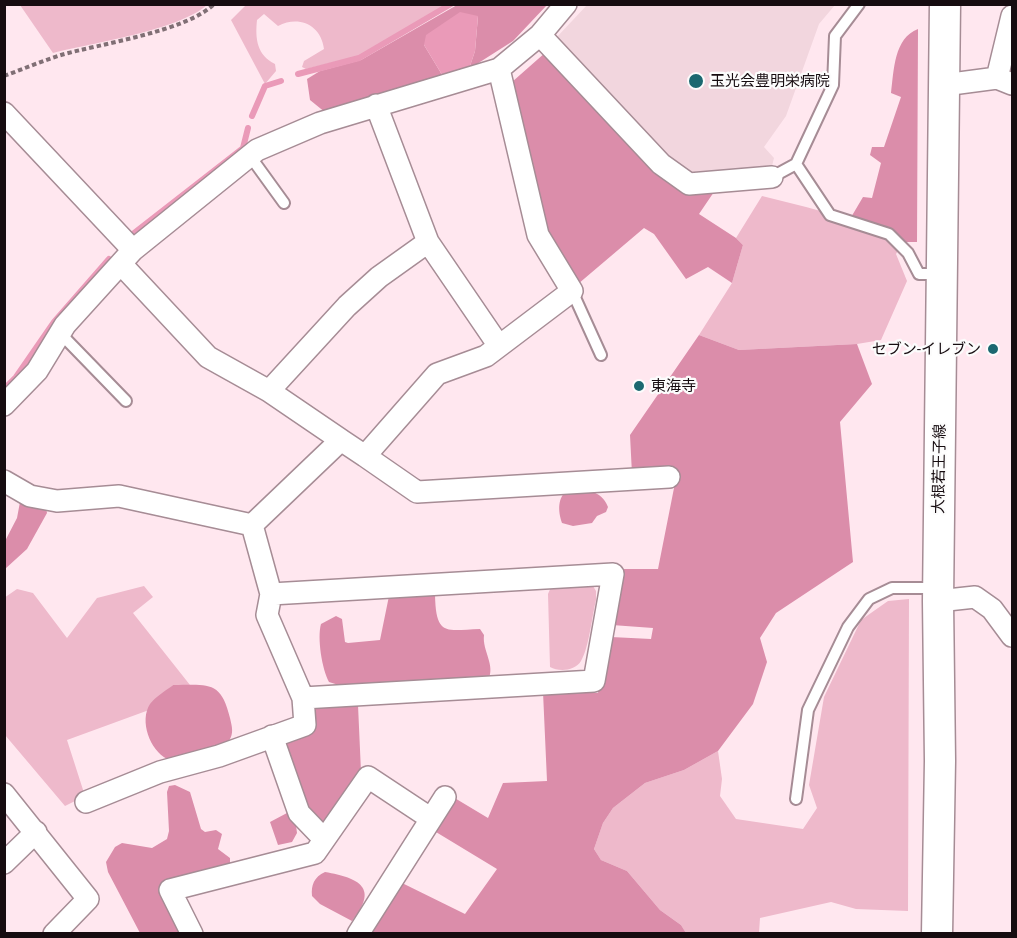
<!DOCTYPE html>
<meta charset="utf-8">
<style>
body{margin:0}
#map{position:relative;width:1017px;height:938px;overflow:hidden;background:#ffe7ef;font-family:Ubuntu,sans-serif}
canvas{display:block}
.frame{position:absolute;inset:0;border:6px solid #160c10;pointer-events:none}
</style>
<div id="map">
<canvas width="1017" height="938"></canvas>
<div class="frame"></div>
</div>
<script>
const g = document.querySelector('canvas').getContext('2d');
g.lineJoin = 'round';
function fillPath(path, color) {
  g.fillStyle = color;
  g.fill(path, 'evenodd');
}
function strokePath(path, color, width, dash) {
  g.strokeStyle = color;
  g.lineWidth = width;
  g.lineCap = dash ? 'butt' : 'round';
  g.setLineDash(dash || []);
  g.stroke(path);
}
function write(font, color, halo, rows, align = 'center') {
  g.font = font + ' Ubuntu,"Noto Sans JP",sans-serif';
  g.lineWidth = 4.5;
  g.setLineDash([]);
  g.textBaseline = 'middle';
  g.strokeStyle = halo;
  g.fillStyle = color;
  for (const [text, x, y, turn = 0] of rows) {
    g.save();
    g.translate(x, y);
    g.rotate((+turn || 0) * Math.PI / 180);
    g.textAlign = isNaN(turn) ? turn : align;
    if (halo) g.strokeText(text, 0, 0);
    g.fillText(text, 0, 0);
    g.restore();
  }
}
const built = new Path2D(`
 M 587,5 L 835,4 L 835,5 L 819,24 L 786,116 L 764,147 L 774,158 L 771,170 L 691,180 L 665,159 L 556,38 Z`);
const green = new Path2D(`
 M 20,5 L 207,5 C 179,30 92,43 53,53 Z
 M 246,5 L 246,4 L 445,5 L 358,56 L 306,69 L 302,67 L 304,61 L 324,49 C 321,25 299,15 278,26 L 264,14 L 257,20 C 255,39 257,55 275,64 L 276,71 L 265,84 L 231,20 Z
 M 762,196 C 810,208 859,218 900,247 L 896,254 L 907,281 L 881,340 L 857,344 L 739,350 L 699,335 L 732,283 L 743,245 L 736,238 Z
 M 144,586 L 153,597 L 133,613 L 190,685 L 173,685 L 151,704 L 149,710 L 67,740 L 85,796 L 65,806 L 5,735 L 4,598 L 17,589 L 33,593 L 67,638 L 97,598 Z
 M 593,586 L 596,591 L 596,600 C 592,616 589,648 581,661 C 575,671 559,672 550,667 L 548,594 L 551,587 Z
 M 909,599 L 908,911 L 856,909 L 831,902 L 760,918 L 759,933 L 686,933 L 681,925 L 660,910 L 627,871 L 601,860 L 594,849 L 603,823 L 613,808 L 645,783 L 684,770 L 718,751 L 722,779 L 720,796 L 736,819 L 803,829 L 817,808 L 809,785 L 824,697 L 861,620 L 888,601 Z`);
const forest = new Path2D(`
 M 457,5 L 547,5 L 513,41 L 469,69 L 475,51 L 478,16 L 424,45 L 444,78 L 326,113 L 310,100 L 307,79 L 320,71 L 361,60 Z
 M 918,29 L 917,242 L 906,242 L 887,229 L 850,219 L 863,197 L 872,198 L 881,163 L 870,155 L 872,147 L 884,147 L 901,97 L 891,93 C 894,70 894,38 918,29 Z
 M 546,52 L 657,169 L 718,186 L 699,214 L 736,238 L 743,245 L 732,283 L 708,267 L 686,279 L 654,234 L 644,228 L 578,284 L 547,230 L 512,82 Z
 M 699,335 L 739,350 L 857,344 L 872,384 L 840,422 L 853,562 L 776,613 L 760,638 L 767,662 L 753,704 L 718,751 L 684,770 L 645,783 L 613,808 L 603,823 L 594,849 L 601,860 L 627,871 L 660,910 L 681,925 L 686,933 L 365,934 L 400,882 L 465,914 L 497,869 L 431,829 L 453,797 L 488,818 L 503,783 L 547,781 L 543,692 L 598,693 L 611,637 L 651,639 L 653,628 L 612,625 L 620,569 L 658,569 L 675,483 L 632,474 L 630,435 Z
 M 568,489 C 585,490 601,489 608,507 L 606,512 L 597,516 L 592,523 L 573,526 L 562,523 C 558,511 557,498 568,489 Z
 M 25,499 L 46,508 L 47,513 L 27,549 L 5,569 L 4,543 L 17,518 L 20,502 Z
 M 432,592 L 435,595 C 436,637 446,630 480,629 L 484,635 C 482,651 496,665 488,680 L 345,687 L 329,682 C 322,669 317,638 321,624 L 336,616 L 342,619 L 345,642 L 348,643 L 380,640 L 389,596 Z
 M 173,685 C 208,685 221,680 230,718 C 232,727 234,733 229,741 L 208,750 L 167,759 C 150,750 139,721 150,704 C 155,697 167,690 173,685 Z
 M 350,703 L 358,705 L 361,772 L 325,828 L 303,807 L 282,743 L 310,708 Z
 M 175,785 L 190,792 L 201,829 L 205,832 L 216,830 L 222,834 L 218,849 L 230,858 L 230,863 L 220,869 L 161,885 L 185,934 L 140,933 L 108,872 L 106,862 L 115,847 L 122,843 L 152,848 L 167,839 L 169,831 L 167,792 L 169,786 Z
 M 287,813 L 295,818 L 297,833 L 292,842 L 278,845 L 270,822 Z
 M 325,872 C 360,878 379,888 352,921 L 320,904 L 312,896 C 311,885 314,877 325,872 Z`);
const water = new Path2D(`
 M 460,12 L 478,16 L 475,51 L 469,69 L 444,78 L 424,45 L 426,35 Z`);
const stream = new Path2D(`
 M 298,74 L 359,58 L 451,4
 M 252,116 L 265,86 L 281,81
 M 134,233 L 243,148 L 248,128
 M 4,389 L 16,377 L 54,322 L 109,259`);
const path = new Path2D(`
 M 4,76 C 23,69 42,61 61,55 C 99,44 188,31 214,4`);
const lane = new Path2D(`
 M 250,156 L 284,203
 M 796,164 L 830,215 L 889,234 L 908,253 L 919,274 L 941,274
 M 772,177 L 796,164 L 833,85 L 835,36 L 859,4
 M 572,291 L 601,355
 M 60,333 L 126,401
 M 796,799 L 808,710 L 848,627 L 869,599 L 892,588 L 935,588`);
const street = new Path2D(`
 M 1012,16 L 997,78 L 1012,84
 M 540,35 L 661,164 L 689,184 L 772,177
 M 944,85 L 997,78
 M 376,105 L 428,242 L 499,346
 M 4,113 L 133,250
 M 121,264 L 208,357 L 269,391 L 341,440
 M 269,391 L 347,306 L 379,277 L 428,242
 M 4,405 L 37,371 L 65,325 L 133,250 L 257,150 L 320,123 L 499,69 L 540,35 L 566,4
 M 365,456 L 417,492 L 669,477
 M 4,481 L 30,496 L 57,501 L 119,496 L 252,525
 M 252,525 L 341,440 L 365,456 L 437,374 L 486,356 L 572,291 L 538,235 L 499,69
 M 271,594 L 613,574 L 594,681 L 303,698
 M 938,601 L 975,597 L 992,609 L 1012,636
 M 272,736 L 299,813 L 324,839
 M 4,794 L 88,899 L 54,934
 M 86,802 L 160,772 L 219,756 L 305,725 L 303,698 L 267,615 L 271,594 L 252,525
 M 4,863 L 36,832
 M 192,934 L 170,890 L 315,853 L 368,777 L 430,818
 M 358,934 L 445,797`);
const secondary = new Path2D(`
 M 937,934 L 940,761 L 938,601 L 945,4`);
const markers = [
 [696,81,8,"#1c6870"],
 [993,349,6,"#1c6870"],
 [639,386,6,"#1c6870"]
];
const poiNames = [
 ["玉光会豊明栄病院",710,81],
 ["セブン-イレブン",981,349,"right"],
 ["東海寺",651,386]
];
const streetNames = [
 ["大根若王子線",939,469,-89]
];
fillPath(built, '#f2d6de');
fillPath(green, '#eeb9cb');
fillPath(forest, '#db8daa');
fillPath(water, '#ea9ab8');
strokePath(stream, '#ea9ab8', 6);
strokePath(lane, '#a68c95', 14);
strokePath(street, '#a68c95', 24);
strokePath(secondary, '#a68c95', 33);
strokePath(path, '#806f75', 4, [4.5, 3]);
strokePath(lane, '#fff', 10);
strokePath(street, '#fff', 21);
strokePath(secondary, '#fff', 30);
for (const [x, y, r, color] of markers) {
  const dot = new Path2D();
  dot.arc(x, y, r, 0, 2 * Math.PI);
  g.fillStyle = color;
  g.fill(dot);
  strokePath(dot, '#fcfcfc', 2);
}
write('15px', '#160c10', '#fcfcfc', poiNames, 'left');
write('15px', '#160c10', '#fcfcfc', streetNames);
</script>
